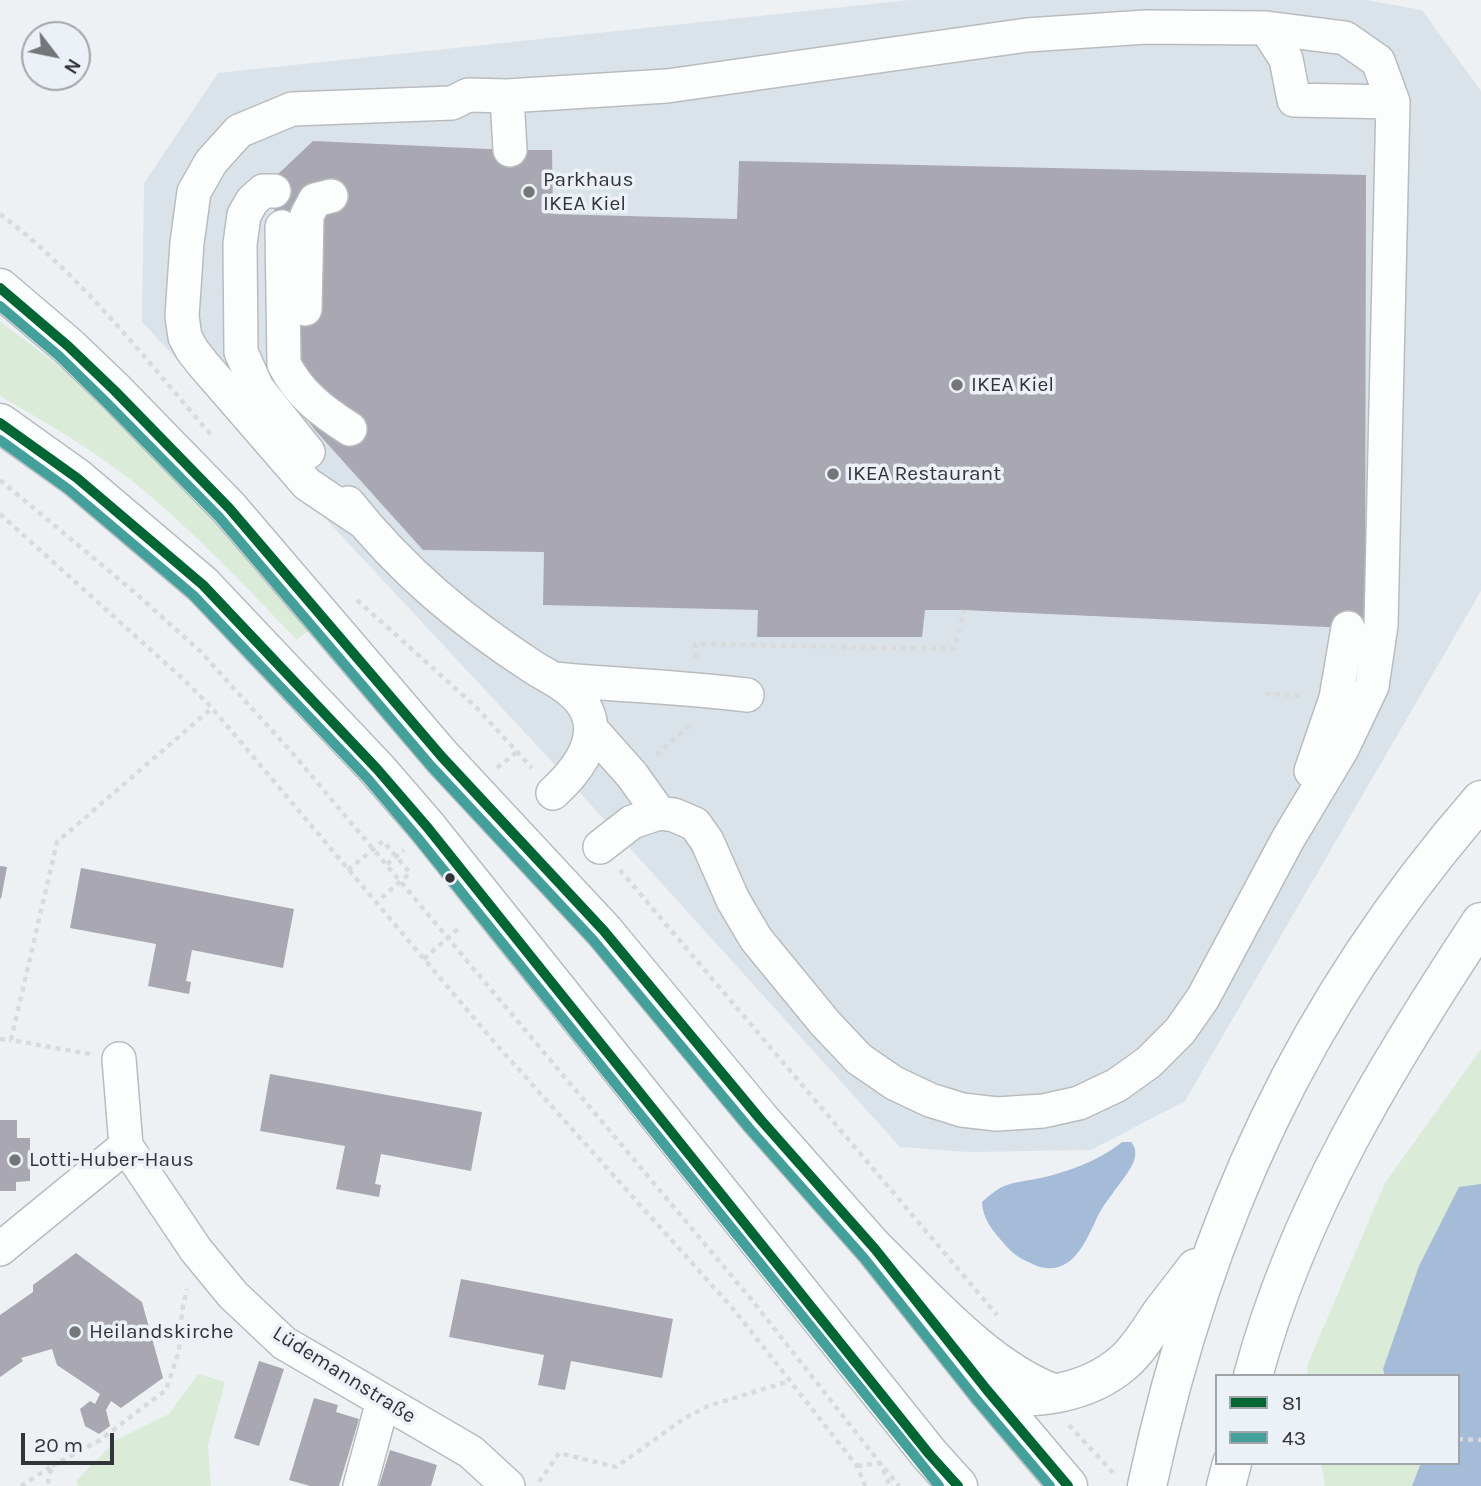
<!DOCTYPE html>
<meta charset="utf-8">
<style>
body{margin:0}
#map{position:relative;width:1481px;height:1486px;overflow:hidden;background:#eef1f4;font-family:Karla,sans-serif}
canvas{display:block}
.legend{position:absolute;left:1215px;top:1374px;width:245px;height:91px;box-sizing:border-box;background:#ebf1f7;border:2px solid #a1a5aa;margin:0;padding:9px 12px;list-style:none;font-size:21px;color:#323437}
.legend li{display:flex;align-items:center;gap:14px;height:35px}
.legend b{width:35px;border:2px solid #a1a5aa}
.north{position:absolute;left:21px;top:21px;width:70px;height:70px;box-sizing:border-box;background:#ebf1f7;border:2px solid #a1a5aa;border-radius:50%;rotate:122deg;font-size:19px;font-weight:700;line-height:28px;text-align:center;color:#323437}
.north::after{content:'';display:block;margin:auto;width:24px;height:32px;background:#747679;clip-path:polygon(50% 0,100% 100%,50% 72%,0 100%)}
.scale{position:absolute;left:21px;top:1433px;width:93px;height:32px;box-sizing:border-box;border:4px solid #323437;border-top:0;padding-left:9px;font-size:21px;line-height:24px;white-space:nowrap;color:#323437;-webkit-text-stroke:5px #ebf1f7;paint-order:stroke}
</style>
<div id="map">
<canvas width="1481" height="1486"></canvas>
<ul class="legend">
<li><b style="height:9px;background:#063"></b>81</li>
<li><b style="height:9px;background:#44a09b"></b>43</li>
</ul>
<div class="north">N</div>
<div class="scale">20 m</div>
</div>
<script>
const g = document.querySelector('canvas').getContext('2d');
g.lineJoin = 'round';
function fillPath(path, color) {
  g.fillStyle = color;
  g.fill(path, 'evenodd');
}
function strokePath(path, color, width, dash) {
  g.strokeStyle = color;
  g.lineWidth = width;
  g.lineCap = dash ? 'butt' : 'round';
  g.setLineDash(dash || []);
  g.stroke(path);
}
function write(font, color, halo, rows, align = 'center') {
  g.font = font + ' Karla,sans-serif';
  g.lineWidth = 7;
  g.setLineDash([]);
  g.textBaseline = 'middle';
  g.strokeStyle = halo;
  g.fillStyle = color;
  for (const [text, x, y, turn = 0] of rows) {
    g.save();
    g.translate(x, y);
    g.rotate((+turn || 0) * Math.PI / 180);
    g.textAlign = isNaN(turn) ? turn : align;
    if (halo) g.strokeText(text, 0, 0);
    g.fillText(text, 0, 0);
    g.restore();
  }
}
const built = new Path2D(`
 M 910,0 L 1366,0 L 1422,10 L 1481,91 L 1481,591 L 1185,1101 L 1091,1150 L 967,1152 L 900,1147 L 543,752 L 142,322 L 144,183 L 218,73 Z`);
const green = new Path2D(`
 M 0,322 C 121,406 215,518 309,630 L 297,640 C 244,585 191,528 131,480 C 90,448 45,422 0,396 Z
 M 1481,1049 L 1481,1486 L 1325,1486 L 1321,1463 L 1458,1463 L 1458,1376 L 1308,1376 L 1307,1366 L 1385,1183 Z
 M 198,1374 L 225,1382 L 208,1445 L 211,1486 L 79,1486 L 76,1481 L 116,1440 L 169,1414 Z`);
const water = new Path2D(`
 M 1122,1142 L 1131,1142 C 1145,1157 1122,1179 1113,1193 C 1107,1201 1100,1210 1096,1220 C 1085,1243 1072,1275 1040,1267 C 1029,1263 1016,1257 1008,1248 C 996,1234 983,1222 982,1202 C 1004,1182 1009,1184 1036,1179 C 1065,1173 1099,1161 1122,1142 Z
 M 1481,1184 L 1481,1486 L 1412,1486 L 1421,1463 L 1458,1463 L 1458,1376 L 1385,1376 L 1383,1369 L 1419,1266 L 1459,1187 Z`);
const building = new Path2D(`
 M 313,141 L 510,150 L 552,150 L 553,214 L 737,219 L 739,161 L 1366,175 L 1365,618 L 1348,628 L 964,610 L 925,610 L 922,637 L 757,637 L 758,610 L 543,605 L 544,552 L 423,550 L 315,430 L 272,372 L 275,177 Z
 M 0,866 L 7,867 L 1,899 L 0,898 Z
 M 81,868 L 294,909 L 283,968 L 192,950 L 186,981 L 191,982 L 189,994 L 148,986 L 156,944 L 70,928 Z
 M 270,1074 L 482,1112 L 471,1171 L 381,1154 L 375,1184 L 381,1185 L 379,1197 L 336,1189 L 345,1146 L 260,1131 Z
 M 0,1120 L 17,1120 L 17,1138 L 30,1138 L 30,1181 L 16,1182 L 16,1191 L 0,1191 Z
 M 76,1253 L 142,1302 L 163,1378 L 121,1408 L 111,1401 L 106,1410 L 110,1426 L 99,1434 L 85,1426 L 80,1409 L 90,1401 L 95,1404 L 100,1394 L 57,1365 L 52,1349 L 21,1358 L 23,1361 L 0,1377 L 0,1315 L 33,1292 L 33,1285 Z
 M 461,1279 L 673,1319 L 662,1378 L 571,1361 L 565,1390 L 538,1385 L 544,1355 L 449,1337 Z
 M 259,1361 L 284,1369 L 259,1446 L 234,1438 Z
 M 314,1398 L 338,1405 L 336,1412 L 359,1419 L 339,1486 L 310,1486 L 289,1480 Z
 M 390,1450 L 437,1465 L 431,1486 L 379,1486 Z`);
const path = new Path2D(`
 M 0,214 C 80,274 147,361 212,436
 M 0,480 L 133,591 L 200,651 L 295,756 L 751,1299 L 880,1463 L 890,1486
 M 0,514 L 182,678 L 212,708 L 495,1043 L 735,1311 L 857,1466 L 865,1486
 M 357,600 L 475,706 L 532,768
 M 696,658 L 695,644 L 954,649 L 964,610
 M 1265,694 L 1303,696
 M 656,755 L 694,722
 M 497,768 L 518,751
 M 387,864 L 404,850
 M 348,870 L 383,841 L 410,873 L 376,903
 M 620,870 L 997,1315
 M 424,959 L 461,926
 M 0,1039 L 11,1040
 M 90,1054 L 11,1040 L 57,842 L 212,708
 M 1069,1425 L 1115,1475
 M 1458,1439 L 1481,1440
 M 52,1466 L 100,1440 L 166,1390 L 179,1351 L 182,1311 L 187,1289
 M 857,1466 L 880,1463 L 899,1486
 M 539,1482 L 559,1453 L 616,1467 L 685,1418 L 708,1406 L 790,1381
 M 21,1486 L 52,1466 L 47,1486`);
const minor = new Path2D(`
 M 1266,28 L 1286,59 L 1294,100 L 1393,102
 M 507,96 L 510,150
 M 274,191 L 263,191 L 252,201 L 244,215 L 240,244 L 241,352 L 257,388 L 308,452
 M 282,227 L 284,364 C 299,394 322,411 350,429
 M 305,309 L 307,215 L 315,200 L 331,196
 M 348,503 C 403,572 462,621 536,669 C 555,680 580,692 588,714 C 599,744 574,774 553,793
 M 362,521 L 307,484 L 203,364 L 192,350 L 185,337 L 182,316 L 187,243 L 194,192 L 211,162 L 239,131 L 292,109 L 452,103 L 468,95 L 507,96 L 667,86 L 1027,35 L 1146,27 L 1266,28 L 1345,38 L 1378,61 L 1393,102 L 1381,625 L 1372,686 L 1342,749 L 1288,839 L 1203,998 L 1180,1031 L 1149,1062 L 1117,1085 L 1079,1103 L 1043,1111 L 997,1114 L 962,1110 L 930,1100 L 894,1083 L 859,1059 L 825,1023 L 756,939 L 733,900 L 707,841 L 695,824 L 674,815 L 659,813 L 632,822 L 600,847
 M 553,679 C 617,685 682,687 747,695
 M 591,729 L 632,775 L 659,813
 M 1311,771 L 1336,698 L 1348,628
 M 119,1059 L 126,1146 L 196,1250 L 233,1295 L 284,1343 L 471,1452 L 508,1486
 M 0,1249 L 126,1146
 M 360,1486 L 383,1401`);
const major = new Path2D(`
 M 0,288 L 68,346 L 115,391 L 229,508 L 442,757 L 604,931 L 760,1119 L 875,1249 L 987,1390 L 1068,1486
 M 0,423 L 77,478 L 203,585 L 377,769 L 428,828 L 930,1455 L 958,1486`);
const highway = new Path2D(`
 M 875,1249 C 925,1297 987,1369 1053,1393
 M 1253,1376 C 1297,1211 1388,1063 1481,922
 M 987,1390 C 1030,1404 1089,1393 1124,1362 C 1139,1349 1149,1331 1160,1315 C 1172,1299 1184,1284 1196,1268
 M 1147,1486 C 1203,1224 1304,1003 1481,800
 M 1226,1486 L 1232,1463`);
const bus1 = new Path2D(`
 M 0,288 L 68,346 L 115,391 L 229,508 L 442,757 L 604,931 L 760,1119 L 875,1249 L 987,1390 L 1068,1486
 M 0,423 L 77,478 L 203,585 L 377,769 L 428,828 L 930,1455 L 958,1486`);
const bus2 = new Path2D(`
 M 0,306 L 59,356 L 105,401 L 219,517 L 431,766 L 593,940 L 749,1128 L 864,1258 L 976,1399 L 1050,1486
 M 0,440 L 68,489 L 193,595 L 367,778 L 417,837 L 939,1486`);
const markers = [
 [529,192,7,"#747679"],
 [957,385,7,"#747679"],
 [833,474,7,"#747679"],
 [450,878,6,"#323437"],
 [15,1160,7,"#747679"],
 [75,1332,7,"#747679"]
];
const poiNames = [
 ["Parkhaus",543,180],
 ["IKEA Kiel",543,204],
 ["IKEA Kiel",971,385],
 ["IKEA Restaurant",847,474],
 ["Lotti-Huber-Haus",29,1160],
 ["Heilandskirche",89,1332]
];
const streetNames = [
 ["Lüdemannstraße",344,1375,32]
];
fillPath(built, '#dbe3ea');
fillPath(green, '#daebd8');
fillPath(water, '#a4bcd7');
fillPath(building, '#a9a7b1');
strokePath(minor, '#b9bcbe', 36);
strokePath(major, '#b9bcbe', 41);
strokePath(highway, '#b9bcbe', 41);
strokePath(path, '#d9dada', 4.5, [5, 5]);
strokePath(minor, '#fcfdfd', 33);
strokePath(major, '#fcfdfd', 38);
strokePath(highway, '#fcfdfd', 38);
strokePath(bus1, '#063', 10);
strokePath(bus2, '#44a09b', 10);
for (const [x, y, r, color] of markers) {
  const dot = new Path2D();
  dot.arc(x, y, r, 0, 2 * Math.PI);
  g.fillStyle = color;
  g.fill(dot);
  strokePath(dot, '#ebf1f7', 2.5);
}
write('21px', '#323437', '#ebf1f7', poiNames, 'left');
write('21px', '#323437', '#ebf1f7', streetNames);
</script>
